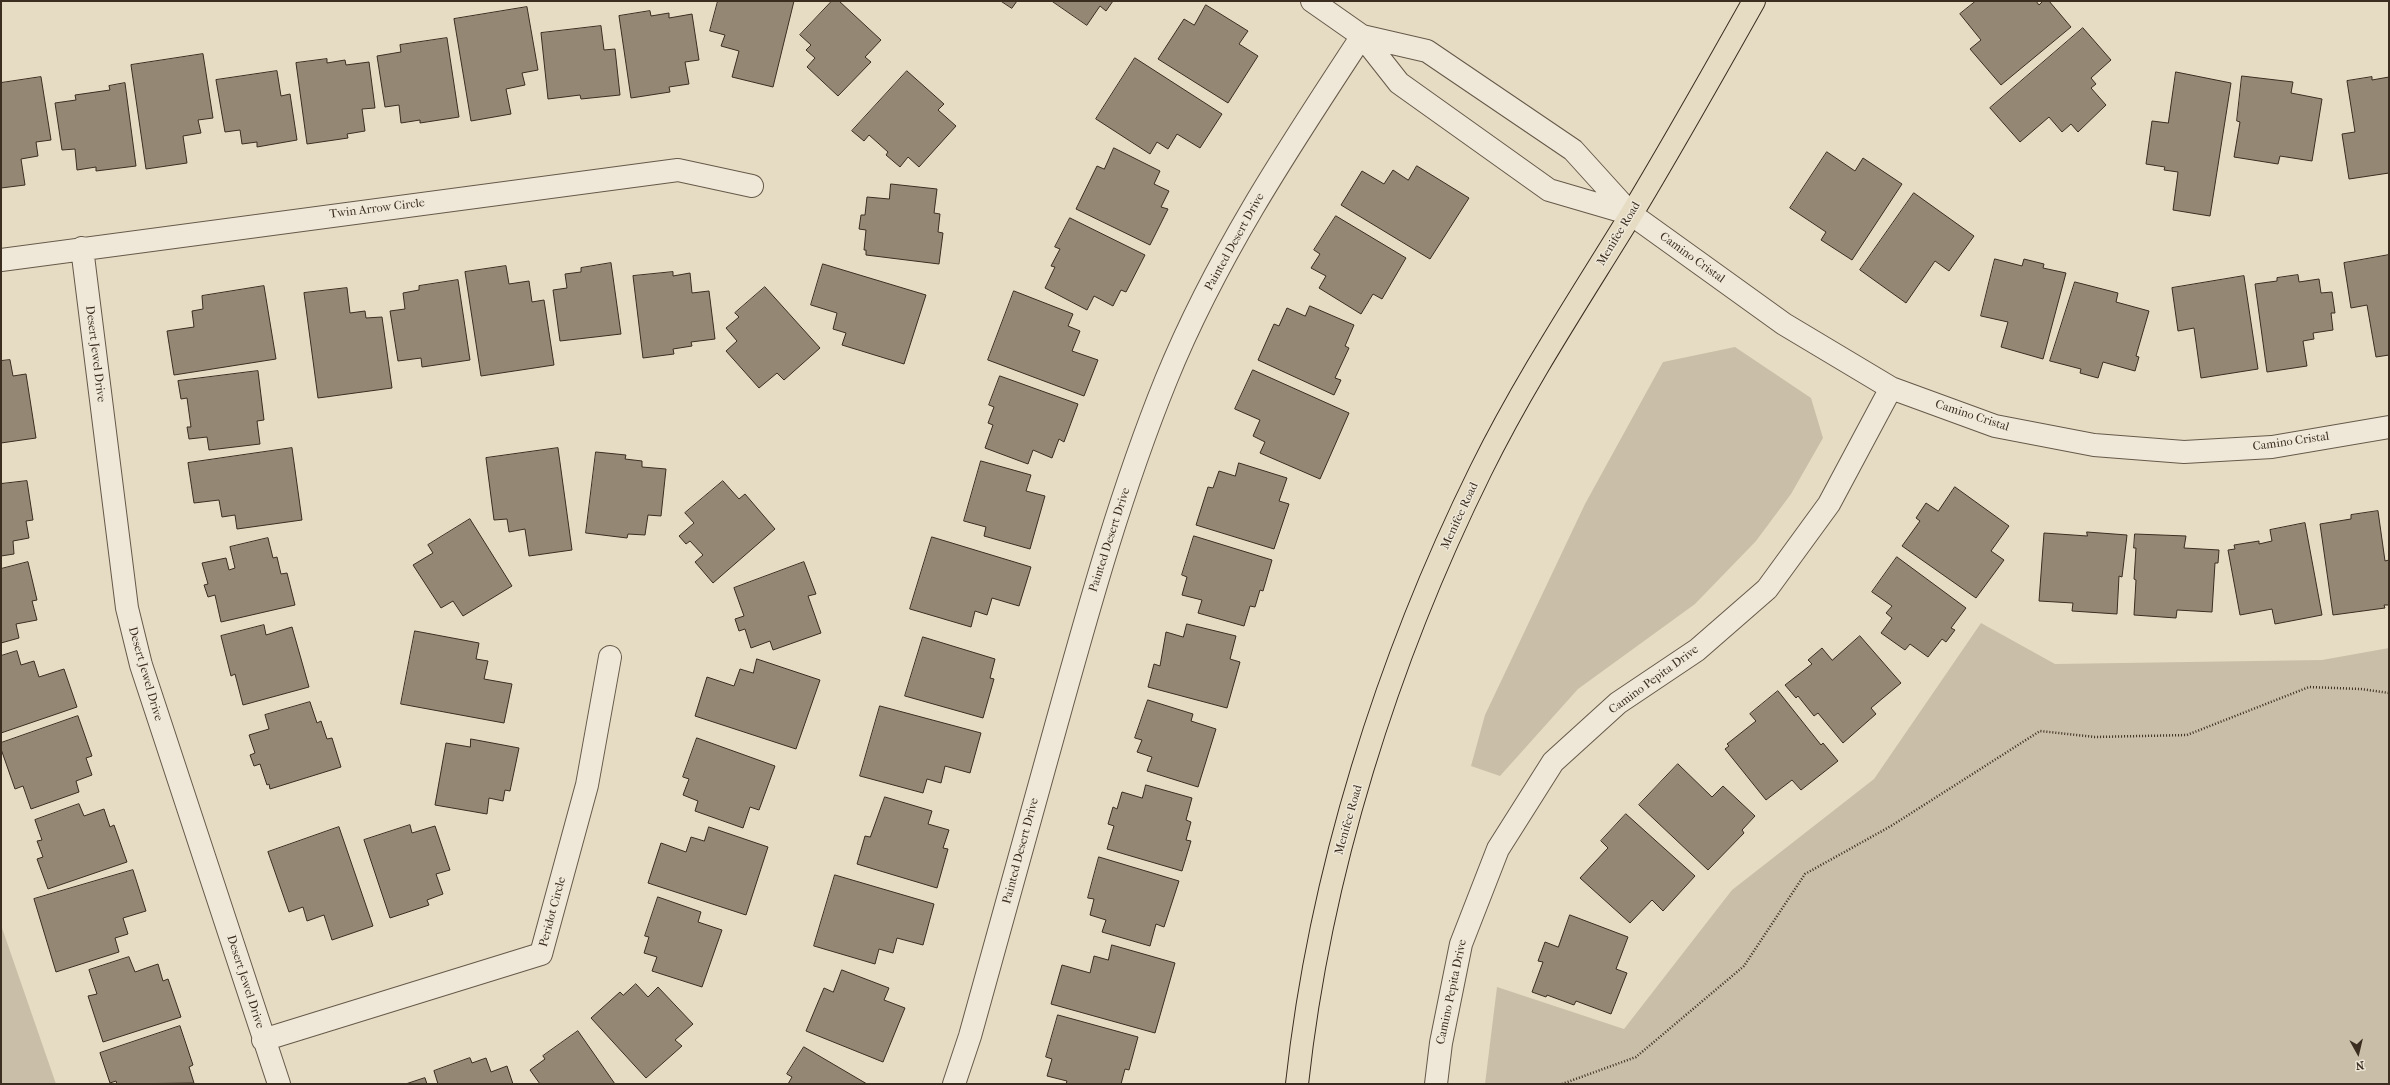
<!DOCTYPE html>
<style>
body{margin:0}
#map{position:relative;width:2390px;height:1085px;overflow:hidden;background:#e6dcc3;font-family:"IM FELL French Canon",serif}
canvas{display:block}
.frame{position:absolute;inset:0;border:2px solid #3b2d20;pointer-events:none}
.north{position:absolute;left:2338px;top:1033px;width:40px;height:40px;-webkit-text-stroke:3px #efe8d8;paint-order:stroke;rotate:172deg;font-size:11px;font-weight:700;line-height:16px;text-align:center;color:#3b2d20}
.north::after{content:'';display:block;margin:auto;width:14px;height:18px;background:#3b2d20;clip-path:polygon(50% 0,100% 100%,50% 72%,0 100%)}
</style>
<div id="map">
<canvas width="2390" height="1085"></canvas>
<div class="frame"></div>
<div class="north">N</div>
</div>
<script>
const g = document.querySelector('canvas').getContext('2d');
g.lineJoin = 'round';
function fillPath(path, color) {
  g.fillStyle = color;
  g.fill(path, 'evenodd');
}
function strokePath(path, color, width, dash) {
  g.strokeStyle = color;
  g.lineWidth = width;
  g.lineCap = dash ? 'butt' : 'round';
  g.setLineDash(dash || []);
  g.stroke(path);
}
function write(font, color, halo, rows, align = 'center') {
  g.font = font + ' "IM FELL French Canon",serif';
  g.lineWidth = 3;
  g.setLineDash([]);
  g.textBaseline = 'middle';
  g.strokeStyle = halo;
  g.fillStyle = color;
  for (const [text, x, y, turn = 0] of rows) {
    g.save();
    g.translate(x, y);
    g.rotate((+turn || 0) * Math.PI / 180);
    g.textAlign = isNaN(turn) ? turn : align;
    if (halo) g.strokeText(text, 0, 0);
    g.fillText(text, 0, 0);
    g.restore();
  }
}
const green = new Path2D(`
 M 1735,347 L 1811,398 L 1823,438 L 1791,494 L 1756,541 L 1695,604 L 1578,689 L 1500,776 L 1471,766 L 1485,715 L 1585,504 L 1663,362 Z
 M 1981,623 L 2055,664 L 2322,660 L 2389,648 L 2389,1084 L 1485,1084 L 1497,987 L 1624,1029 L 1732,890 L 1874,779 Z
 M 1,925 L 56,1084 L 1,1084 Z`);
const building = new Path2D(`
 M 718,1 L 794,1 L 773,87 L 732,77 L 739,51 L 721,46 L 725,35 L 710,31 Z
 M 832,1 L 839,1 L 881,40 L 865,57 L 871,62 L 838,96 L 807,67 L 815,58 L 806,50 L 811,45 L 800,35 Z
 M 1001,1 L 1017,1 L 1012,8 Z
 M 1052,1 L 1113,1 L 1106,11 L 1100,6 L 1087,25 Z
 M 1976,1 L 2036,1 L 2039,5 L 2043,1 L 2049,1 L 2071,27 L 2001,85 L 1970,49 L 1981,40 L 1960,14 Z
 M 1206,5 L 1248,31 L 1239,44 L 1258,56 L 1228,103 L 1158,59 L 1184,19 L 1194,25 Z
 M 527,7 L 538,70 L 522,73 L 525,85 L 506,89 L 511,114 L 471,121 L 454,19 Z
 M 650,11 L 651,16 L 669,13 L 669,18 L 692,14 L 699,60 L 685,62 L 689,84 L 669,87 L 670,92 L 631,98 L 619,16 Z
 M 601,26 L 604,50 L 615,49 L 620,95 L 581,99 L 580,95 L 548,99 L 541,33 Z
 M 2083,28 L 2111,60 L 2091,78 L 2096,84 L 2091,88 L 2106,105 L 2078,132 L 2071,124 L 2062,132 L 2049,117 L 2020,142 L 1990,108 Z
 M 447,38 L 459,117 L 420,123 L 420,120 L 401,123 L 399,105 L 385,107 L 377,56 L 401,52 L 400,45 Z
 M 203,54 L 213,118 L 198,120 L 201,133 L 183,136 L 187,163 L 146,169 L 131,65 Z
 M 1135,58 L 1222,114 L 1200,148 L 1177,134 L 1168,149 L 1157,142 L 1150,154 L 1096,119 Z
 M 327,59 L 327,63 L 345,60 L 346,65 L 369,62 L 375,108 L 362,109 L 365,131 L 347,134 L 348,138 L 307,144 L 296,63 Z
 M 277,71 L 281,96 L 290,94 L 297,140 L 257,147 L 257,142 L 242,144 L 240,130 L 225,132 L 216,80 Z
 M 907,71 L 944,104 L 938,110 L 956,126 L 919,167 L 908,157 L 900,167 L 886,155 L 888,152 L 869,135 L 864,141 L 852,131 Z
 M 2176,72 L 2231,83 L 2210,216 L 2173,210 L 2178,172 L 2164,170 L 2165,167 L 2146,164 L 2152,121 L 2168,123 Z
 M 2242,76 L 2293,82 L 2291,93 L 2322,99 L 2312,161 L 2280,156 L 2278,164 L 2234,157 L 2240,122 L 2237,121 Z
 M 41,77 L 51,140 L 36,142 L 38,156 L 21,159 L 25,185 L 1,188 L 1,83 Z
 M 2372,77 L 2372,80 L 2389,77 L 2389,173 L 2349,179 L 2342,134 L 2355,132 L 2347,81 Z
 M 125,83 L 136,166 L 96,171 L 96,167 L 77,170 L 75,149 L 62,150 L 55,103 L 76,100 L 75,95 L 110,90 L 109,86 Z
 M 1114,148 L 1160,171 L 1154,184 L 1169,191 L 1161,207 L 1168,209 L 1150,245 L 1076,209 L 1097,166 L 1104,169 Z
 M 1827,152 L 1855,171 L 1863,158 L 1902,184 L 1852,260 L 1821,240 L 1826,232 L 1790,208 Z
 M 1417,166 L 1469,198 L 1430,259 L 1341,205 L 1362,171 L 1384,184 L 1393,170 L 1408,180 Z
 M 891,184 L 937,189 L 934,213 L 940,214 L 938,232 L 943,233 L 939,264 L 866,255 L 866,250 L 864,250 L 866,230 L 859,229 L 861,215 L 865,215 L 867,197 L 889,199 Z
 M 1914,193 L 1974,236 L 1949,271 L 1935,261 L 1906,303 L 1860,270 Z
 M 1336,216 L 1406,258 L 1382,299 L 1373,294 L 1361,314 L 1319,288 L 1326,276 L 1311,268 L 1320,254 L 1314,250 Z
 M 1070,218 L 1145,255 L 1126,292 L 1121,290 L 1113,306 L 1094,296 L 1087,310 L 1045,288 L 1055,267 L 1051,266 L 1060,249 L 1055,247 Z
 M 2389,255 L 2389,355 L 2376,357 L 2367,305 L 2351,308 L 2344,263 Z
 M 1995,259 L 2022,266 L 2024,259 L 2044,264 L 2043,268 L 2066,273 L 2043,359 L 2001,347 L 2008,322 L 1981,316 Z
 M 611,263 L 621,334 L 560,341 L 553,290 L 567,288 L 565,274 L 581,272 L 581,268 Z
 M 823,264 L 926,295 L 904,364 L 842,345 L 846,333 L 833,329 L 837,313 L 811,305 Z
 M 506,266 L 509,284 L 529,281 L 532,302 L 544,300 L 554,365 L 481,376 L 465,272 Z
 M 673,272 L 673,276 L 690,273 L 692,293 L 709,291 L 715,339 L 691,342 L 692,346 L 673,349 L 674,354 L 643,358 L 633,276 Z
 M 2298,275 L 2299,282 L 2319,279 L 2321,293 L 2332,292 L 2335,313 L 2331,313 L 2333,330 L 2313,333 L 2314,339 L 2303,341 L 2307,366 L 2267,372 L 2255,284 L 2277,281 L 2277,278 Z
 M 2244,276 L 2258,369 L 2201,378 L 2194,328 L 2178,331 L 2172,288 Z
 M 458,280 L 470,360 L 422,367 L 421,358 L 398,361 L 390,311 L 405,309 L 403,293 L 419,290 L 419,286 Z
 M 2075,282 L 2118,293 L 2116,302 L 2149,311 L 2136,356 L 2139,357 L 2135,371 L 2103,362 L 2098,378 L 2080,373 L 2081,369 L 2050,361 Z
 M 264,286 L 276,359 L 174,375 L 167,331 L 194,327 L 192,311 L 203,309 L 202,296 Z
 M 765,287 L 820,348 L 784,380 L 777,373 L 759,388 L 726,351 L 737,341 L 726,328 L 739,317 L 735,313 Z
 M 347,288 L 350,313 L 365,311 L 366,318 L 382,317 L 392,388 L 318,398 L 304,293 Z
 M 1014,291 L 1073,314 L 1068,326 L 1080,331 L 1072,351 L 1098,360 L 1084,396 L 988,360 Z
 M 1310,306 L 1354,325 L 1345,346 L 1349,348 L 1335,378 L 1341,380 L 1334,395 L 1258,360 L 1274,324 L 1279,326 L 1287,308 L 1305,316 Z
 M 10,360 L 13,376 L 26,374 L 36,438 L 1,443 L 1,361 Z
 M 1253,370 L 1349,413 L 1320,479 L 1260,453 L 1265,442 L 1253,436 L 1260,420 L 1235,409 Z
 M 258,371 L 264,420 L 257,421 L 260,444 L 209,450 L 207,437 L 189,439 L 187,427 L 191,427 L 187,398 L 181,399 L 178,381 Z
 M 1000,376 L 1078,404 L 1064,442 L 1059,439 L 1052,458 L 1033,450 L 1028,464 L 985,448 L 993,425 L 988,423 L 994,407 L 989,405 Z
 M 292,448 L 302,520 L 237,529 L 235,515 L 222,517 L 219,500 L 194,503 L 188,463 Z
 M 558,448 L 572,550 L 529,556 L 525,529 L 509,532 L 507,519 L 494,520 L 486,458 Z
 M 596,452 L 626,455 L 625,459 L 642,461 L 642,467 L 666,469 L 661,516 L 648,515 L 645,535 L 628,534 L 627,538 L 586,533 Z
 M 981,461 L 1031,475 L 1026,491 L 1045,496 L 1030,549 L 984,536 L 986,527 L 964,521 Z
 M 1239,463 L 1287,478 L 1279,501 L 1289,504 L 1274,549 L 1196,525 L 1208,487 L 1213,488 L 1219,471 L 1235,476 Z
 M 27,481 L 33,520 L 26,521 L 29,538 L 13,541 L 14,554 L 1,556 L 1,484 Z
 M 723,481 L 739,499 L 745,494 L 775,529 L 713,583 L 695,562 L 703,555 L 690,541 L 686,544 L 679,536 L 694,523 L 685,513 Z
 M 1955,487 L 2009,526 L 1991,551 L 2004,560 L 1976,598 L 1902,546 L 1920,521 L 1916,518 L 1926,503 L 1938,511 Z
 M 2378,511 L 2385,561 L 2389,560 L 2389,605 L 2384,605 L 2385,608 L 2333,615 L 2320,524 L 2351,519 L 2351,515 Z
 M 470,519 L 512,586 L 463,616 L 453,601 L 441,608 L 413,565 L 433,553 L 428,545 Z
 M 2305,523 L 2322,615 L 2275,624 L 2272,609 L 2240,615 L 2228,550 L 2235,549 L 2234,545 L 2259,541 L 2259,544 L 2272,541 L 2270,530 Z
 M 2087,532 L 2127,535 L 2122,577 L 2119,576 L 2117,614 L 2072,611 L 2073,603 L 2039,601 L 2044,533 L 2087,536 Z
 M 2135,534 L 2186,536 L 2184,548 L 2219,550 L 2218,563 L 2215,563 L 2212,612 L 2177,610 L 2176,618 L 2134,615 L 2136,580 L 2134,579 L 2136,548 L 2134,548 Z
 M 1194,536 L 1272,560 L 1263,591 L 1260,590 L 1255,607 L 1250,606 L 1244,626 L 1198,613 L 1202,600 L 1182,595 L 1187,577 L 1182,575 Z
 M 932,537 L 1031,567 L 1019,606 L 992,598 L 987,615 L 975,611 L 971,627 L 910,609 Z
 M 268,538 L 273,558 L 277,557 L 281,574 L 287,573 L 295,605 L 221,622 L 215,595 L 208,597 L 204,585 L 208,584 L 202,563 L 226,558 L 229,570 L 235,568 L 230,547 Z
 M 1897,557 L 1966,608 L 1951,628 L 1955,630 L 1946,642 L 1942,639 L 1928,657 L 1910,644 L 1905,650 L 1881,633 L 1892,618 L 1886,613 L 1892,606 L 1872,592 Z
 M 28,562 L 37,600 L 32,601 L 37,620 L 16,624 L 19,638 L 1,643 L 1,569 Z
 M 804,562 L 816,594 L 808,596 L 821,633 L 773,650 L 770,641 L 751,648 L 745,629 L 739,631 L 735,619 L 744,616 L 734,588 Z
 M 1187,624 L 1236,636 L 1230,659 L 1240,662 L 1227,708 L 1148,687 L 1154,664 L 1160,666 L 1166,632 L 1183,637 Z
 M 264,625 L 266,635 L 292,627 L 309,687 L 243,705 L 235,674 L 231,676 L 221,636 Z
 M 415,631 L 479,643 L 476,659 L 488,661 L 484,679 L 512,684 L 504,723 L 401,704 Z
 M 1860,636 L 1901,683 L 1871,708 L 1876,714 L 1843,743 L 1818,713 L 1814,716 L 1798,696 L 1796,698 L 1785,685 L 1812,664 L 1808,660 L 1822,648 L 1832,660 Z
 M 923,637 L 995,659 L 990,678 L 994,679 L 983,718 L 905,696 Z
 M 17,651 L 21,665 L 34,661 L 39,677 L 64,669 L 77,707 L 1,733 L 1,656 Z
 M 757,659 L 820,680 L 796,749 L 695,716 L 707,677 L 734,686 L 740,669 L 753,673 Z
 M 1778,691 L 1821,745 L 1823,743 L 1838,761 L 1801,790 L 1792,780 L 1766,800 L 1725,749 L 1729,746 L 1727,744 L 1756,721 L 1750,714 Z
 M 1148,700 L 1193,714 L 1191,721 L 1216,729 L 1198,787 L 1147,771 L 1152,757 L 1137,752 L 1142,740 L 1135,738 Z
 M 310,702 L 317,723 L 321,721 L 327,739 L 332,738 L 341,767 L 270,789 L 269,784 L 267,785 L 260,764 L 254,766 L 250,755 L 255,753 L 249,735 L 269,729 L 265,715 Z
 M 880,706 L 981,733 L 970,773 L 945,766 L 941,783 L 927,779 L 923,793 L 860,776 Z
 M 78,716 L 92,756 L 86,758 L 92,775 L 76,781 L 79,792 L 31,809 L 23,786 L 15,789 L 1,749 L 1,743 Z
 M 697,738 L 775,766 L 759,810 L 750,807 L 743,828 L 695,811 L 698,801 L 683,795 L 689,779 L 683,777 Z
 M 471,739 L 519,748 L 510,791 L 505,790 L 503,801 L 489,798 L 487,814 L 435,805 L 446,743 L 470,747 Z
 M 1678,764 L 1712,797 L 1723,786 L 1755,816 L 1742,830 L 1744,833 L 1708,870 L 1639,805 Z
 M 1146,785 L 1192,798 L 1186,820 L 1191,822 L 1186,840 L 1191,841 L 1182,871 L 1107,849 L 1114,826 L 1108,824 L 1113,807 L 1117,809 L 1122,792 L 1142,798 Z
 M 885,797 L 932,811 L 928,824 L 949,830 L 943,848 L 948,849 L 937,888 L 857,864 L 865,836 L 870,837 Z
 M 79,804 L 84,816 L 104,809 L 110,827 L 114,825 L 127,862 L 48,889 L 37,859 L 43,857 L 37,841 L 42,840 L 35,820 Z
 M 1626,814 L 1695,876 L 1663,911 L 1652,900 L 1630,923 L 1580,878 L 1608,848 L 1601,841 Z
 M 410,825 L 412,833 L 435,826 L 450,870 L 436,874 L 443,894 L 427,900 L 429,905 L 390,918 L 364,840 Z
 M 339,827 L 373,926 L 332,940 L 324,915 L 307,921 L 303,907 L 289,912 L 268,852 Z
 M 709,827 L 768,847 L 746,915 L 648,883 L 661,843 L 686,852 L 691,837 L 704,841 Z
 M 1099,857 L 1179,881 L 1164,927 L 1156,924 L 1150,946 L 1102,932 L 1106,920 L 1090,915 L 1094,899 L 1088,898 Z
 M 133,870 L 146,911 L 123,918 L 128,934 L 115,938 L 119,952 L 56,972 L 34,899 Z
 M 835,875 L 934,904 L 923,945 L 897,938 L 893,953 L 879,949 L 875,964 L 814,946 Z
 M 658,897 L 701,912 L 698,922 L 722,930 L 702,987 L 652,971 L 657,957 L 644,953 L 649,937 L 645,936 Z
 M 1570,915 L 1628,937 L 1616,969 L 1627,973 L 1611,1014 L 1576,1001 L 1574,1005 L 1547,995 L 1546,997 L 1532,992 L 1543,962 L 1538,961 L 1545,942 L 1558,947 Z
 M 1112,945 L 1175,963 L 1155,1033 L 1051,1004 L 1062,965 L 1090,973 L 1094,956 L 1108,960 Z
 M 129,957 L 135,972 L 158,964 L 163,981 L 168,979 L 181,1017 L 103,1042 L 88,996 L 97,994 L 89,970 Z
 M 842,970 L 889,988 L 884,1000 L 905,1008 L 883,1062 L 806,1031 L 824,988 L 833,992 Z
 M 636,984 L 648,997 L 658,987 L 693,1024 L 675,1040 L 682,1046 L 646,1078 L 591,1018 L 620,992 L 623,995 Z
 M 1058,1015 L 1138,1037 L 1129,1070 L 1125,1069 L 1121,1084 L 1066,1084 L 1067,1081 L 1047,1076 L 1052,1059 L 1046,1057 Z
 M 180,1026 L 193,1065 L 189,1067 L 194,1083 L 117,1084 L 116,1081 L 110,1083 L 100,1053 Z
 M 578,1031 L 615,1084 L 540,1084 L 530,1070 L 545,1059 L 543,1056 Z
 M 804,1047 L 867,1084 L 788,1084 L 792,1077 L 787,1074 Z
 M 470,1058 L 472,1063 L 486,1058 L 491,1072 L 507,1066 L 513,1084 L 438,1084 L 434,1071 Z
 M 425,1078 L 427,1084 L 406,1084 Z`);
const path = new Path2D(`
 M 1562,1084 L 1636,1057 L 1744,966 L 1805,874 L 1891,826 L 2040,731 L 2095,737 L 2187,735 L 2309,687 L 2361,689 L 2389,693`);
const street = new Path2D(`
 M 1312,1 L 1362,36 L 1399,83 L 1549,190 L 1631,214
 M 1362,36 L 1427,51 L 1573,150 L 1631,214 L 1702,265 L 1784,324 L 1891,388 L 1995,426 L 2094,445 L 2184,452 L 2272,447 L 2389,427
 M 82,248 L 127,608 L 141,665 L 279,1084
 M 1,260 L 678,170 L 752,186
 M 263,1040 L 541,954 L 587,785 L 610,657
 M 954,1084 L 970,1036 C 999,931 1028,827 1057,722 C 1089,607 1121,491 1166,380 C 1216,257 1289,147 1362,36
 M 1436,1084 L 1441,1043 L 1461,944 L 1498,849 L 1553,762 L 1618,703 L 1697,650 L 1767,589 L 1829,504 L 1891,388`);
const primary = new Path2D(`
 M 1297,1084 C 1320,873 1387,660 1481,470 C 1524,383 1578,301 1629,218 C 1672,147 1713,74 1754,1`);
const streetNames = [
 ["Twin Arrow Circle",377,209,-7],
 ["Menifee Road",1619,234,-59],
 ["Painted Desert Drive",1235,242,-61],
 ["Camino Cristal",1692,258,36],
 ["Desert Jewel Drive",95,354,83],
 ["Camino Cristal",1972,416,18],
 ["Camino Cristal",2291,442,-8],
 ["Menifee Road",1460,516,-65],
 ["Painted Desert Drive",1110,540,-72],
 ["Desert Jewel Drive",145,674,74],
 ["Camino Pepita Drive",1654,680,-36],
 ["Menifee Road",1349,820,-74],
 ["Painted Desert Drive",1021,851,-75],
 ["Peridot Circle",553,912,-75],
 ["Desert Jewel Drive",245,982,72],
 ["Camino Pepita Drive",1452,992,-78]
];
fillPath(green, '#c9bea7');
fillPath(building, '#948875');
strokePath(building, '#3b2d20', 1);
strokePath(street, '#665949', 24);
strokePath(primary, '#3b2d20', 24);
strokePath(path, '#3b2d20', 2.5, [1, 2]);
strokePath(street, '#efe8d8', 22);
strokePath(primary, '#e6dcc3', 22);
write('12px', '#3b2d20', '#efe8d8', streetNames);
</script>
